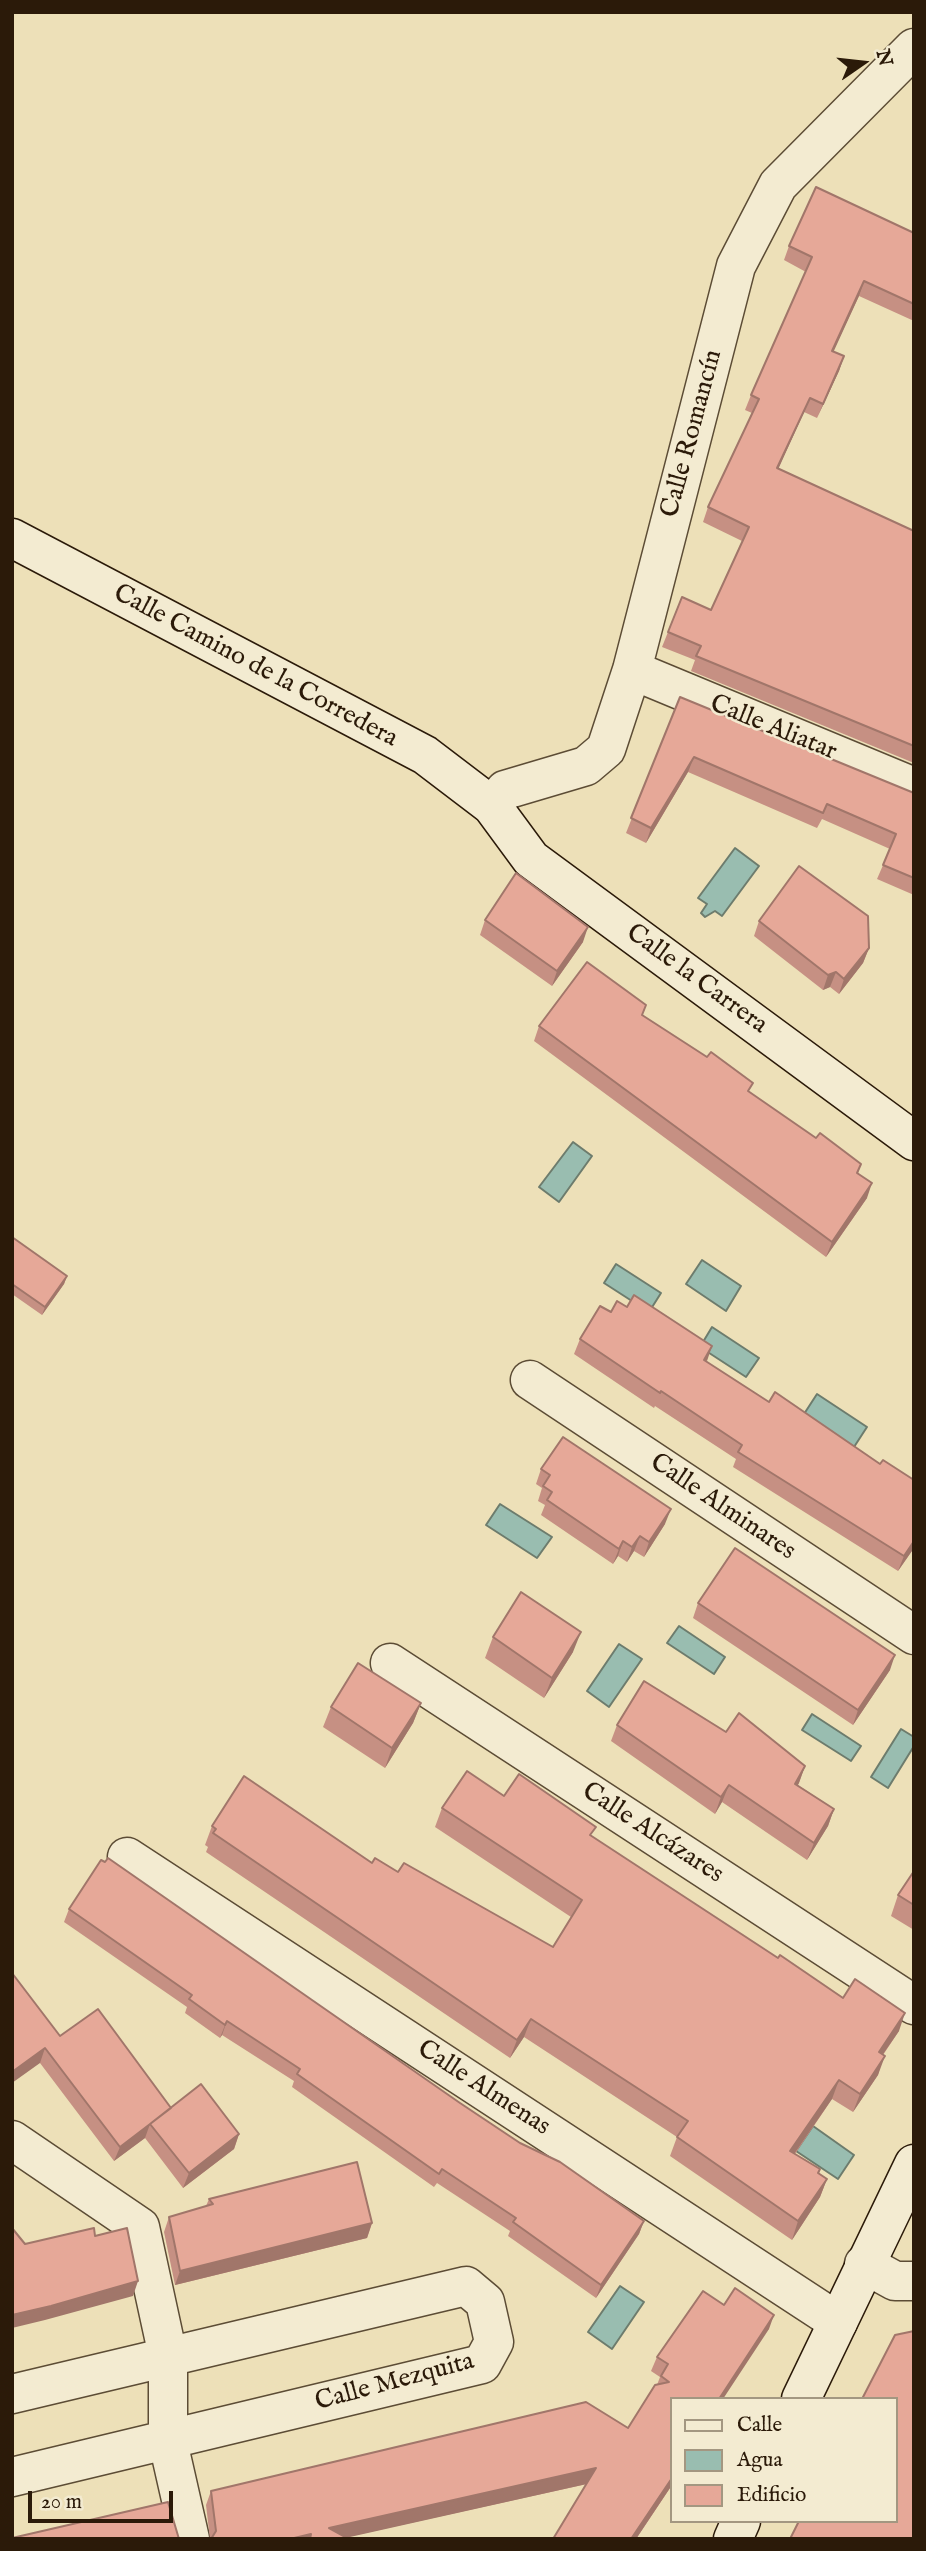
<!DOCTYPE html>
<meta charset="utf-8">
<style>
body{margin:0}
#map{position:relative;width:926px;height:2551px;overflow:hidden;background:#ede0b8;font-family:"IM FELL English",serif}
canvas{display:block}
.frame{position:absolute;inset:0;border:14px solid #2b1a09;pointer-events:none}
.legend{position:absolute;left:670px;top:2397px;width:228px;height:126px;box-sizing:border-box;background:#f3ebd1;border:2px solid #a39781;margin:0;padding:9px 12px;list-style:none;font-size:21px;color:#2b1a09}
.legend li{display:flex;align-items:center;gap:14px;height:35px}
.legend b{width:35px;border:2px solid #a39781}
.north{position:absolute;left:828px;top:28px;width:70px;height:70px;-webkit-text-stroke:5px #f3ebd1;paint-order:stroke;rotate:76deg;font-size:19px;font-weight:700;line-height:28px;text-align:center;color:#2b1a09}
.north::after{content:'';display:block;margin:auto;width:24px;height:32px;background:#2b1a09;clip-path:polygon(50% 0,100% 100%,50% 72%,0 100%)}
.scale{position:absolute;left:28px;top:2491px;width:145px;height:32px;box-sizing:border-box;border:4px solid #2b1a09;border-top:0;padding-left:9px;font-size:21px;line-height:24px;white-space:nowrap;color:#2b1a09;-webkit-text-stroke:5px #f3ebd1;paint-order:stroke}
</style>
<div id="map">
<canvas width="926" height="2551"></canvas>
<div class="frame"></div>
<ul class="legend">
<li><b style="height:9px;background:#f3ebd1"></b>Calle</li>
<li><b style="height:19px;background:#99bdb0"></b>Agua</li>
<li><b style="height:19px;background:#e6a898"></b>Edificio</li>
</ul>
<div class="north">N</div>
<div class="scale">20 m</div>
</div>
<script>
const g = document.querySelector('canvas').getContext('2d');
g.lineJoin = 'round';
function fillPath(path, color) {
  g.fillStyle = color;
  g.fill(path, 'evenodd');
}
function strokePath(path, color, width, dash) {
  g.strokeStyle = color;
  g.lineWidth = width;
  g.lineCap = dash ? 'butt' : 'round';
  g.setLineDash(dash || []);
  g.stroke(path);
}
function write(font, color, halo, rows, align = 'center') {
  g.font = font + ' "IM FELL English",serif';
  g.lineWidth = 5;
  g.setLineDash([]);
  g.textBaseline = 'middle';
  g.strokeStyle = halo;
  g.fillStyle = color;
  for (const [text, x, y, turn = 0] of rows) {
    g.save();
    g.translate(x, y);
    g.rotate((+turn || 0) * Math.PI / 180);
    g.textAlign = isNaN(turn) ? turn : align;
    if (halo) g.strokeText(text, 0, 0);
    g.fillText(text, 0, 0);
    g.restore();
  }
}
const water = new Path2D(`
 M 735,848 L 759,866 L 722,916 L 715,911 L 705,917 L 701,913 L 707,904 L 698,898 Z
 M 573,1142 L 592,1156 L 559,1202 L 539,1187 Z
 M 702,1260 L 741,1286 L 726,1311 L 686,1284 Z
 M 616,1264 L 661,1293 L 649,1312 L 604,1283 Z
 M 712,1327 L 759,1358 L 746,1377 L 700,1347 Z
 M 817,1394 L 867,1427 L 854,1447 L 804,1414 Z
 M 500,1504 L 552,1537 L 537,1558 L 486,1525 Z
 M 679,1626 L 725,1657 L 714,1674 L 667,1643 Z
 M 619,1644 L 642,1659 L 609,1707 L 587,1691 Z
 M 812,1714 L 861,1746 L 851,1761 L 802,1730 Z
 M 901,1729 L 914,1737 L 914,1746 L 888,1788 L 871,1777 Z
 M 813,2126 L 854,2155 L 838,2179 L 796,2151 Z
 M 620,2286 L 644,2302 L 612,2349 L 588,2332 Z`);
const street = new Path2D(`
 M 632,670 L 914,787
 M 492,806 L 505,790 L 586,766 L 606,749 L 632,670 L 736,266 L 778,185 L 914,48
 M 530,1380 L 914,1635
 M 390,1663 L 914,2005
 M 127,1857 L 838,2322
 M 12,2140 L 140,2227 L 168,2356 L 168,2442 L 190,2539
 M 864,2264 L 895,2281 L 914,2281
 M 12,2394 L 466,2286 L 485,2302 L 494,2342 L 482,2364 L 12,2477`);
const secondary = new Path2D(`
 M 12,538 L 425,755 L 492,806 L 531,859 L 914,1141
 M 801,2399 L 914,2164
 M 733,2539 L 741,2521`);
const wall = new Path2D(`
 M 914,233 L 914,321 L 859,296 L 833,351 L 844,356 L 839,371 L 817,418 L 804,412 L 778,468 L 914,531 L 914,763 L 691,671 L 695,660 L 662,647 L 682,597 L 711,610 L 742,541 L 703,522 L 708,507 L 752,413 L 745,410 L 751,395 L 806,272 L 784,260 L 789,246 Z
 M 680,697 L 914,793 L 914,895 L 877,879 L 890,849 L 822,819 L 817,828 L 688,772 L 646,843 L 626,833 Z
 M 485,920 L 583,942 L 552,986 L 480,935 Z
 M 759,921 L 869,948 L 863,963 L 839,994 L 830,987 L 823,990 L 754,936 Z
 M 643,1015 L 749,1092 L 816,1138 L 861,1164 L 858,1173 L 867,1198 L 826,1257 L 534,1041 L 539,1026 Z
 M 12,1237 L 67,1276 L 64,1284 L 42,1315 L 12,1294 Z
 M 580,1339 L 706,1362 L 914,1548 L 898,1571 L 733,1467 L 736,1459 L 655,1406 L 654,1408 L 574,1354 Z
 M 541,1469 L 665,1524 L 644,1557 L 634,1551 L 627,1562 L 618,1556 L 613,1564 L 541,1515 L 545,1505 L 538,1501 L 542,1488 L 536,1484 Z
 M 698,1603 L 890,1670 L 853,1725 L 693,1618 Z
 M 493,1637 L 573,1652 L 544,1698 L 485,1658 Z
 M 421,1703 L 413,1723 L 385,1768 L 323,1727 L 331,1707 Z
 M 617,1725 L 726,1732 L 805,1766 L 798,1785 L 834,1809 L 828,1826 L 807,1860 L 722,1802 L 715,1814 L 611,1741 Z
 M 504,1796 L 592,1837 L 778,1958 L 899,2031 L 883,2055 L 878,2075 L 853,2112 L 832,2099 L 795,2154 L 820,2169 L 819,2173 L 827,2179 L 820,2197 L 792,2240 L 670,2156 L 677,2137 L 524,2037 L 510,2058 L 206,1852 L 208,1847 L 205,1845 L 212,1826 L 372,1863 L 398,1872 L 553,1947 L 571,1917 L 435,1827 L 442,1808 Z
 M 914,1871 L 914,1930 L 891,1916 L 898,1895 Z
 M 69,1909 L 460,2103 L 520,2143 L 644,2221 L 639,2234 L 596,2298 L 508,2236 L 510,2231 L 437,2183 L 434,2187 L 292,2087 L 294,2081 L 222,2035 L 220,2038 L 185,2013 L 187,2007 L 64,1922 Z
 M 12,1973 L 60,2036 L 171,2108 L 239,2134 L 234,2149 L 183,2188 L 145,2138 L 114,2161 L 40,2063 Z
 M 209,2199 L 372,2223 L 367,2238 L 175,2285 L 164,2232 L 169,2217 L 206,2206 Z
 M 724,2305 L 769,2329 L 672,2399 L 672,2485 L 636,2539 L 553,2539 L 587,2484 L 347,2537 L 349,2539 L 210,2539 L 206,2505 L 211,2491 L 628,2428 L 657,2385 L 660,2377 L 651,2371 L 657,2357 Z`);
const shadedWall = new Path2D(`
 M 864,281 L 859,296 L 827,366 L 832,351 Z
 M 844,356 L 839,371 L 817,418 L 823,404 Z
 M 810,398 L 804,412 L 772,483 L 777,468 Z
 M 694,757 L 688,772 L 646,843 L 651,828 Z
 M 588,927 L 583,942 L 552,986 L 557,971 Z
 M 869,948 L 863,963 L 839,994 L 844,979 Z
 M 836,972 L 830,987 L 823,990 L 828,975 Z
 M 872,1183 L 867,1198 L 826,1257 L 832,1242 Z
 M 67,1276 L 64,1284 L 42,1315 L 45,1307 Z
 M 712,1346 L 707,1361 L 704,1360 Z
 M 671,1509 L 665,1524 L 644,1557 L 649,1542 Z
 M 640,1536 L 634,1551 L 627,1562 L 632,1547 Z
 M 623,1541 L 618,1556 L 613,1564 L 619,1549 Z
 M 914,1541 L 914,1548 L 898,1571 L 904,1556 Z
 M 581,1632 L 573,1652 L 544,1698 L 552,1678 Z
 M 895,1655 L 890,1670 L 853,1725 L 858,1710 Z
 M 421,1703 L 413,1723 L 385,1768 L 392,1748 Z
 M 805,1766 L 799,1783 L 789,1800 L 795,1784 Z
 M 729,1785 L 722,1802 L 715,1814 L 721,1797 Z
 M 834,1809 L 828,1826 L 807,1860 L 814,1843 Z
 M 905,2013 L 899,2031 L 872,2070 L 879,2052 Z
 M 531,2019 L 524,2037 L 510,2058 L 517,2040 Z
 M 227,2021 L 222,2035 L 220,2038 L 225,2025 Z
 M 45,2048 L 40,2063 L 12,2083 L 12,2072 Z
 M 885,2056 L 878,2075 L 853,2112 L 860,2094 Z
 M 839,2080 L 832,2099 L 783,2170 L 790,2151 Z
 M 171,2108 L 150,2124 L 145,2138 L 114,2161 L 120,2147 Z
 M 239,2134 L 234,2149 L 183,2188 L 189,2173 Z
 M 827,2179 L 820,2197 L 792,2240 L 798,2221 Z
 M 644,2221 L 639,2234 L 596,2298 L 601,2285 Z
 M 372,2223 L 367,2238 L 175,2285 L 180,2271 Z
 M 138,2281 L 133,2296 L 45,2320 L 12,2328 L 12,2315 Z
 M 774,2315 L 769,2329 L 723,2399 L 719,2399 Z
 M 596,2468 L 591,2483 L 341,2539 L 329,2528 Z
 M 672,2478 L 672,2485 L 636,2539 L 631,2539 Z
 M 311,2534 L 309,2539 L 290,2539 Z`);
const building = new Path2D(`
 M 816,187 L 914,233 L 914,304 L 864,281 L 832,351 L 844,356 L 823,404 L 810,398 L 777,468 L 914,531 L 914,746 L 696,656 L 701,646 L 668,632 L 682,597 L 711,610 L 749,527 L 708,507 L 759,399 L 751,395 L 812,257 L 789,246 Z
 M 680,697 L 914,793 L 914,878 L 883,865 L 896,834 L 827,804 L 823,813 L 694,757 L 651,828 L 631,818 Z
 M 799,866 L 868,916 L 869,948 L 844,979 L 836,972 L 828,975 L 759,921 Z
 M 516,873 L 588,927 L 557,971 L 485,920 Z
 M 587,962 L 646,1005 L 642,1015 L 707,1057 L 711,1052 L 753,1083 L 748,1091 L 816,1138 L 820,1133 L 861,1164 L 857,1173 L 872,1183 L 832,1242 L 539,1026 Z
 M 12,1237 L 67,1276 L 45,1307 L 12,1284 Z
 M 634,1295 L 712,1346 L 704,1360 L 769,1402 L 775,1392 L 880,1464 L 883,1460 L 914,1480 L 914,1541 L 904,1556 L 738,1452 L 742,1445 L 661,1391 L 660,1393 L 580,1339 L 600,1306 L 611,1312 L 617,1301 L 627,1307 Z
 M 563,1437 L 671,1509 L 649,1542 L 640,1536 L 632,1547 L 623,1541 L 619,1549 L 547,1500 L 552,1492 L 543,1486 L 550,1475 L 541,1469 Z
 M 735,1548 L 895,1655 L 858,1710 L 698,1603 Z
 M 521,1592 L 581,1632 L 552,1678 L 493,1637 Z
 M 358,1663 L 421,1703 L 392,1748 L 331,1707 Z
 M 644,1681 L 726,1732 L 739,1713 L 805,1766 L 795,1784 L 834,1809 L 814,1843 L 729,1785 L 721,1797 L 617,1725 Z
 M 467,1771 L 504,1796 L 519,1774 L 596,1827 L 590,1835 L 778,1958 L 780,1955 L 843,1998 L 855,1979 L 905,2013 L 879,2052 L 885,2056 L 860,2094 L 839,2080 L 790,2151 L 820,2169 L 818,2173 L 827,2179 L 798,2221 L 677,2137 L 688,2121 L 531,2019 L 517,2040 L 213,1833 L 216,1829 L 212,1826 L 244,1776 L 372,1863 L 375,1858 L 398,1872 L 404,1863 L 553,1947 L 582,1900 L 442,1808 Z
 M 108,1858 L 460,2103 L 520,2143 L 560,2162 L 644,2221 L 601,2285 L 513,2222 L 516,2218 L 442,2169 L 439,2174 L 297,2074 L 300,2069 L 227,2021 L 225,2025 L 189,1999 L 192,1995 L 69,1909 L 101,1860 L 105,1862 Z
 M 914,1871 L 914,1905 L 898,1895 Z
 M 12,1973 L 60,2036 L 98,2009 L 171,2108 L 120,2147 L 45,2048 L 12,2072 Z
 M 201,2084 L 239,2134 L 189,2173 L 150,2124 Z
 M 357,2162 L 372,2223 L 180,2271 L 169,2217 L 213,2204 L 209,2199 Z
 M 12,2228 L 25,2244 L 94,2228 L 95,2236 L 127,2228 L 138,2281 L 51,2306 L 12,2315 Z
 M 735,2288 L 774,2315 L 719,2399 L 672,2399 L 672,2478 L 631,2539 L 553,2539 L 596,2468 L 329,2528 L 349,2539 L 310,2539 L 311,2534 L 290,2539 L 211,2539 L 216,2531 L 211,2491 L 586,2402 L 628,2428 L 655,2385 L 669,2382 L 661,2376 L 668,2364 L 657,2357 L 703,2291 L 724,2305 Z
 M 914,2331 L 914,2539 L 790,2539 L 799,2521 L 896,2521 L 896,2399 L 862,2399 L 895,2335 Z
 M 168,2502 L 179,2539 L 12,2539 L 12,2538 Z`);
const streetNames = [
 ["Calle Romancín",693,434,-75],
 ["Calle Camino de la Corredera",255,667,28],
 ["Calle Aliatar",773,729,22],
 ["Calle la Carrera",696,980,36],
 ["Calle Alminares",722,1508,34],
 ["Calle Alcázares",652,1834,33],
 ["Calle Almenas",483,2089,33],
 ["Calle Mezquita",395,2383,-15]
];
fillPath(water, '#99bdb0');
strokePath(water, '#6d7c6d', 2);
strokePath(street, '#5c4c35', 41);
strokePath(secondary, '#2b1a09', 41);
strokePath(street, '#f3ebd1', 38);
strokePath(secondary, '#f3ebd1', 38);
fillPath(wall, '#c69083');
fillPath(shadedWall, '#a1766a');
fillPath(building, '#e6a898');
strokePath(building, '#a1766a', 2);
write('26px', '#2b1a09', '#f3ebd1', streetNames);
</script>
